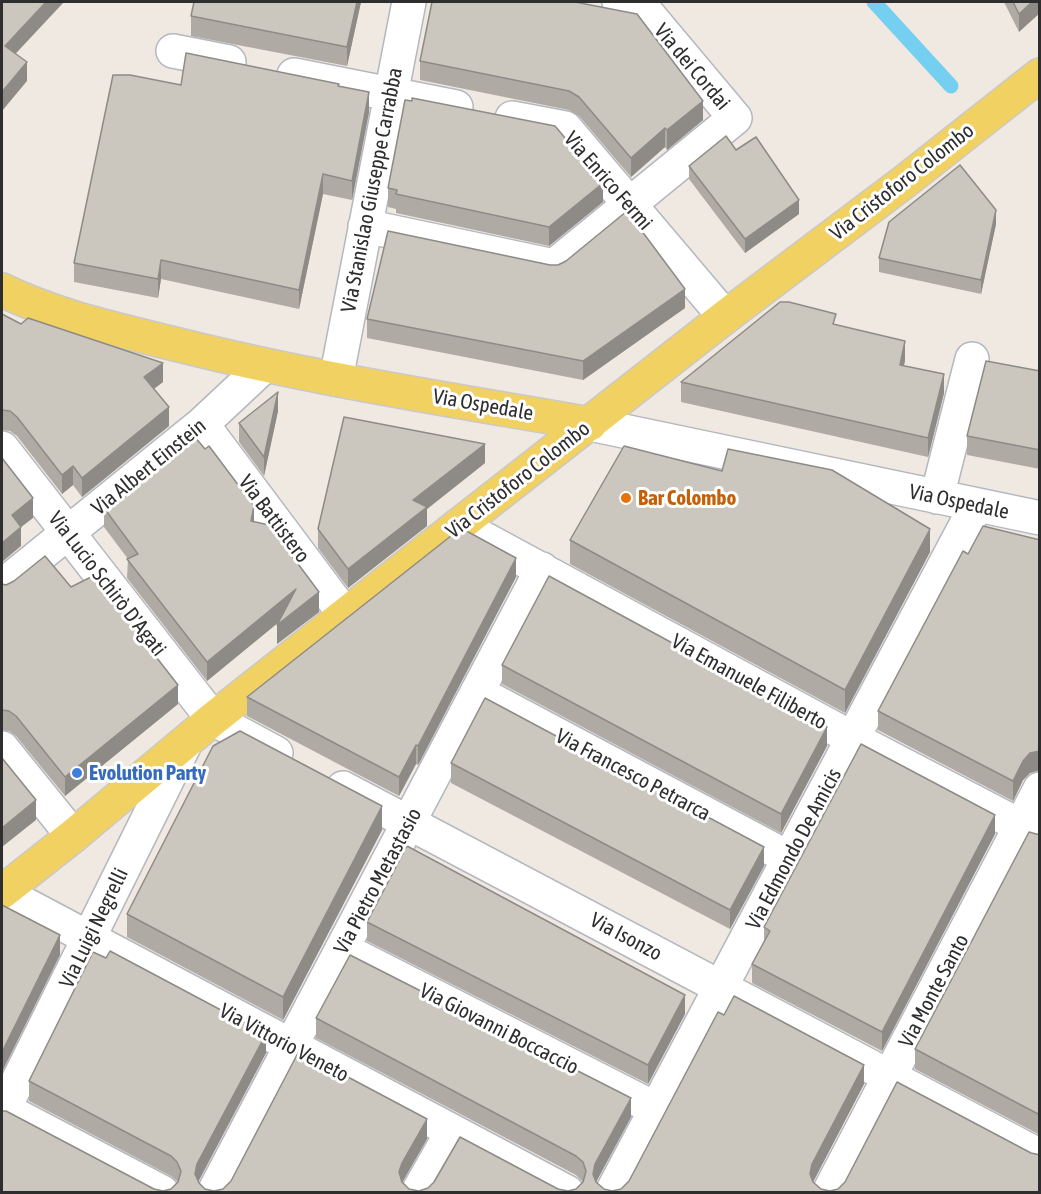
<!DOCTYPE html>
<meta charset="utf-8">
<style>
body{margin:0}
#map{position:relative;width:1041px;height:1194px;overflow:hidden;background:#efe9e1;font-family:"Asap Condensed",sans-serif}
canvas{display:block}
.frame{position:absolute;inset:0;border:3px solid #2e2e2e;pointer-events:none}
</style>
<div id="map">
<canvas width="1041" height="1194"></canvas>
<div class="frame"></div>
</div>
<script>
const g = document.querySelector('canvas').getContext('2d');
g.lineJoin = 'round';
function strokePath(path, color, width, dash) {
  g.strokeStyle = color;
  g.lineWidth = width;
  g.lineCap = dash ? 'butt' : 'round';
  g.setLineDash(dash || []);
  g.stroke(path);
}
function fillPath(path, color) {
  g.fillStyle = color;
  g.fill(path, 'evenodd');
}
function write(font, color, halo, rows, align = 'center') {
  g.font = font + ' "Asap Condensed",sans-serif';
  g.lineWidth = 6;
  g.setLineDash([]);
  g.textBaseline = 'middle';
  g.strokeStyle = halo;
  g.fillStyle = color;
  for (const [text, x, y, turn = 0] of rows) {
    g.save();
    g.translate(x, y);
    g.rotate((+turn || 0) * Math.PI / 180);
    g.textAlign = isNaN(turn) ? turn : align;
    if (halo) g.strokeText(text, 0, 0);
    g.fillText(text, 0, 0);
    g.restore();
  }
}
const stream = new Path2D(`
 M 874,2 L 951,86`);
const minor = new Path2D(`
 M 173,51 L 229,62
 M 294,75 L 456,107
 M 512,118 L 565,128 L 725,317
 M 365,226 L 554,266 L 735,118 L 641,6 L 619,2
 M 336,379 L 409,2
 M 202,424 L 345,615
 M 590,424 L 1040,518
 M 2,448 L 213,719 L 276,753
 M 937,497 L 972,359
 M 459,525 L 852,738 L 1040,836
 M 2,586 L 202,424 L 264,366
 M 477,692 L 789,858
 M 2,748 L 73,836
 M 343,788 L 1040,1156
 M 2,892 L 567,1192
 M 342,949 L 656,1109
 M 2,1108 L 162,1192
 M 2,1113 L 186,742
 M 214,1192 L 542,569
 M 418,1192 L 452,1132
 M 612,1192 L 976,506
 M 829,1192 L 1040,789`);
const major = new Path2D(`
 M 2,290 C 57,317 119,330 179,345 C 314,379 452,400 590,424
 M 2,892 L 73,836 L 213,719 L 459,525 L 725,317 L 904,182 L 1040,75`);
const wall = new Path2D(`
 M 194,2 L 361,2 L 347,66 L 191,36 L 191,16 Z
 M 432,2 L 703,120 L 667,150 L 665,147 L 631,177 L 579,116 L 569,110 L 420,80 L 420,61 Z
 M 1004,2 L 1040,2 L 1019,32 Z
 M 181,85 L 339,86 L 369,112 L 352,200 L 323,194 L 299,309 L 161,279 L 158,298 L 74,282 L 74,263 Z
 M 736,150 L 799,214 L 745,253 L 689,179 L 689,166 Z
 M 388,188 L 603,202 L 549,246 L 396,213 L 396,209 L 388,207 Z
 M 996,224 L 981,294 L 879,272 L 879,258 Z
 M 550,265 L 558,265 L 685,308 L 583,380 L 367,338 L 367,319 Z
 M 2,314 L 21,324 L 163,382 L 154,389 L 169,426 L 82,497 L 73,485 L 62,494 L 17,436 L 10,431 L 2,430 Z
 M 836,325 L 905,360 L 904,366 L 944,393 L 928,457 L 681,402 L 681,382 Z
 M 1040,371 L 1040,469 L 967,455 L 967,436 Z
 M 278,411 L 264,476 L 239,442 L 239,423 Z
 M 485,463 L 427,509 L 427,526 L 348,588 L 318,548 L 318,529 Z
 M 104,508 L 254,522 L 319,612 L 277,644 L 279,622 L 207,681 L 127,578 L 128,559 L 104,527 Z
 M 570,540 L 930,552 L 845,713 L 570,564 Z
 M 1040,540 L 1040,771 L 1030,773 L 1023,780 L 1013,801 L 878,730 L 878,711 L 968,554 Z
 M 516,577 L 418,765 L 416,764 L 399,796 L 247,716 L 247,697 Z
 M 2,584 L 71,587 L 178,704 L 65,796 L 16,736 L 9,731 L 2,730 Z
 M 502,665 L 827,746 L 781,833 L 502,684 Z
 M 451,763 L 764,866 L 730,929 L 451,783 Z
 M 382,830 L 283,1020 L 127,937 L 127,914 Z
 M 995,834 L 882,1051 L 752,983 L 752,964 L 764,943 L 764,927 Z
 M 1040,835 L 1040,1135 L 915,1069 L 915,1049 Z
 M 367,922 L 685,1014 L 648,1084 L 367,941 Z
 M 316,1018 L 631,1117 L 596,1182 L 604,1189 L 612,1191 L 621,1189 L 864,1084 L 813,1182 L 821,1189 L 830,1191 L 1031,1153 L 1040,1192 L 2,1192 L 154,1189 L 163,1191 L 171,1189 L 178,1182 L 171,1176 L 29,1101 L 29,1081 L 266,1053 L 198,1182 L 205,1189 L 214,1191 L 427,1139 L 402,1182 L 409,1189 L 419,1191 L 558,1189 L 568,1191 L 576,1189 L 583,1182 L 576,1175 L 316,1038 Z`);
const shadedWall = new Path2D(`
 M 46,2 L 64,2 L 5,65 L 5,46 Z
 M 357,2 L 361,2 L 347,66 L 347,47 Z
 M 1032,2 L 1040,2 L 1040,13 L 1019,32 L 1019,14 Z
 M 27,62 L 27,81 L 2,111 L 2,92 Z
 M 369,92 L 369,112 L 352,200 L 352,181 Z
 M 703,101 L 703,120 L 667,150 L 667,130 Z
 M 665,128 L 665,147 L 631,177 L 631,158 Z
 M 323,174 L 323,194 L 299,309 L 299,290 Z
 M 603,183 L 603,202 L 549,246 L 549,227 Z
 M 799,200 L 799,214 L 745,253 L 745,239 Z
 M 996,210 L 996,224 L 981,294 L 981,280 Z
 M 161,260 L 161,279 L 158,298 L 158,279 Z
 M 685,289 L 685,308 L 583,380 L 583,361 Z
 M 905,341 L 905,360 L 900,384 L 900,365 Z
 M 163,363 L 163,382 L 144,396 L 144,377 Z
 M 944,374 L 944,393 L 928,457 L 928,438 Z
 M 278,392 L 278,411 L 264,476 L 264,457 Z
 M 169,407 L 169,426 L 82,497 L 82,478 Z
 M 485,444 L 485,463 L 427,509 L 427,526 L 348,588 L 348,569 L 413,500 Z
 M 73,466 L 73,485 L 62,494 L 62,475 Z
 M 33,498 L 33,518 L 12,534 L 12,515 Z
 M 254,506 L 254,525 L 251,521 Z
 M 21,527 L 21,546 L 2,562 L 2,543 Z
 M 930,529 L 930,552 L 845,713 L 845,690 Z
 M 516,558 L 516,577 L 418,765 L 418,746 Z
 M 296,589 L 296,608 L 207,681 L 207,662 Z
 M 319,592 L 319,612 L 277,644 L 277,625 Z
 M 178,685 L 178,704 L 65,796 L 65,777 Z
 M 827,727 L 827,746 L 781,833 L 781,814 Z
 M 416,745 L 416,764 L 399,796 L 399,777 Z
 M 1039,751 L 1039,770 L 1030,773 L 1023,780 L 1013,801 L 1013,781 L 1023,761 L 1030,753 Z
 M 36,800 L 36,820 L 2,847 L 2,828 Z
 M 382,806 L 382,830 L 283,1020 L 283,997 Z
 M 995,815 L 995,834 L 882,1051 L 882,1032 Z
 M 764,847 L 764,866 L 730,929 L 730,910 Z
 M 60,935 L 60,955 L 2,1072 L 2,1052 Z
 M 685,995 L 685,1014 L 648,1084 L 648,1065 Z
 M 266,1034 L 266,1053 L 197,1184 L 195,1174 L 197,1164 Z
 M 864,1065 L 864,1084 L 812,1184 L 810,1174 L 812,1164 Z
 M 631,1098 L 631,1117 L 595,1184 L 593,1174 L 595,1164 Z
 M 427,1119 L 427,1139 L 402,1183 L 399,1172 L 402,1163 Z`);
const building = new Path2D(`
 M 2,2 L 46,2 L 5,46 L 27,62 L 2,92 Z
 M 194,2 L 357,2 L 347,47 L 191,16 Z
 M 432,2 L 575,2 L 637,14 L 703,101 L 667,130 L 665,128 L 631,158 L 579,97 L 569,91 L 420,61 Z
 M 1013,2 L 1032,2 L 1019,14 Z
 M 186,53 L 339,84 L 338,86 L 369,92 L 352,181 L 323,174 L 299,290 L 161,260 L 158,279 L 74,263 L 113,75 L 130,75 L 181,85 Z
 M 412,98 L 555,126 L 603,183 L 549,227 L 396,194 L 397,190 L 388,188 L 405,100 L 412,101 Z
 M 726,136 L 736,150 L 756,137 L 799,200 L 745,239 L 689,166 Z
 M 960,165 L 996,210 L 981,280 L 879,258 L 889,222 Z
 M 627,211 L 685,289 L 583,361 L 367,319 L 388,231 L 550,265 L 558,265 L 566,261 Z
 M 780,302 L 789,302 L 836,314 L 833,324 L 905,341 L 900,365 L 944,374 L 928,438 L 681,382 Z
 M 2,314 L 21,324 L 28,318 L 163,363 L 144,377 L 169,407 L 82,478 L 73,466 L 62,475 L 17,417 L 10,411 L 2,410 Z
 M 986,361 L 1040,371 L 1040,450 L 967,436 Z
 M 278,392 L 264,457 L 239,423 Z
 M 344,417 L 485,444 L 413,500 L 427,507 L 348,569 L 318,529 Z
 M 194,436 L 205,449 L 209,446 L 254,506 L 251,521 L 269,525 L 319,592 L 277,625 L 296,589 L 207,662 L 127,559 L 138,554 L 104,508 Z
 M 624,446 L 722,471 L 728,449 L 832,470 L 930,529 L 845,690 L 570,540 Z
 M 2,458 L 33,498 L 12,515 L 21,527 L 2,543 Z
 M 983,526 L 1040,540 L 1040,751 L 1030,753 L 1023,761 L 1013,781 L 878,711 L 963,551 L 968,554 Z
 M 461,528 L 516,558 L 418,746 L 416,745 L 399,777 L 247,697 Z
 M 45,556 L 71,587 L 93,576 L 178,685 L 65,777 L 16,716 L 9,711 L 2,710 L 2,584 L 6,585 L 14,581 Z
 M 549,576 L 827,727 L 781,814 L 502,665 Z
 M 485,698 L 764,847 L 730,910 L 451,763 Z
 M 240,731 L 382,806 L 283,997 L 127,914 L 213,746 Z
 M 861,744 L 995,815 L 882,1032 L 752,964 L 770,931 L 764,927 Z
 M 2,758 L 36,800 L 2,828 Z
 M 1029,832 L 1040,835 L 1040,1115 L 915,1049 Z
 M 407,846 L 685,995 L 648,1065 L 367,922 Z
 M 2,905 L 60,935 L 2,1052 Z
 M 110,951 L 266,1034 L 197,1164 L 195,1174 L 199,1183 L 205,1189 L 214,1191 L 223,1189 L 231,1181 L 299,1051 L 427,1119 L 402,1163 L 399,1172 L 402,1182 L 409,1189 L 419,1191 L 428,1188 L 434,1182 L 460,1137 L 558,1189 L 568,1191 L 576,1189 L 583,1182 L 586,1171 L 583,1162 L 576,1156 L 316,1018 L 350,955 L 631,1098 L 595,1164 L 593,1174 L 596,1182 L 604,1189 L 612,1191 L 621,1189 L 629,1181 L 718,1012 L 724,1015 L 734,996 L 864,1065 L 812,1164 L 810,1174 L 813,1182 L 821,1189 L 830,1191 L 838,1189 L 845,1182 L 897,1082 L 1031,1153 L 1040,1155 L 1040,1192 L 2,1192 L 2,1111 L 6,1111 L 154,1189 L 163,1191 L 171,1189 L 178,1182 L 181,1171 L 177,1162 L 171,1156 L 29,1081 L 93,952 L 106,958 Z`);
const markers = [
 [626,498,6,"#e8710a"],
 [77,773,6,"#3f7fe0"]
];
const streetNames = [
 ["Via dei Cordai",692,67,50],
 ["Via Enrico Fermi",608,181,49],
 ["Via Cristoforo Colombo",902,182,-38],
 ["Via Stanislao Giuseppe Carrabba",372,190,-79],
 ["Via Ospedale",483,405,10],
 ["Via Albert Einstein",149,467,-39],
 ["Via Cristoforo Colombo",518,480,-38],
 ["Via Ospedale",959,502,12],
 ["Via Battistero",274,519,53],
 ["Via Lucio Schirò D'Agati",107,584,52],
 ["Via Emanuele Filiberto",749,682,29],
 ["Via Francesco Petrarca",633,775,28],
 ["Via Edmondo De Amicis",794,849,-62],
 ["Via Pietro Metastasio",378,881,-62],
 ["Via Luigi Negrelli",94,928,-64],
 ["Via Isonzo",626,937,28],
 ["Via Monte Santo",934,991,-62],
 ["Via Giovanni Boccaccio",499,1029,27],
 ["Via Vittorio Veneto",284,1043,28]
];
const foodNames = [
 ["Bar Colombo",638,498]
];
const shopNames = [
 ["Evolution Party",89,773]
];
strokePath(stream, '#75cff0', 15);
strokePath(minor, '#b4b7c1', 36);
strokePath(major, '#c9c9c9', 36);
strokePath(minor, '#fff', 33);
strokePath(major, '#f2d163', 33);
fillPath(wall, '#afaba4');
fillPath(shadedWall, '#8e8b86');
fillPath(building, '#cbc7bf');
strokePath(building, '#8e8b86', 1.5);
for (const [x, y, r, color] of markers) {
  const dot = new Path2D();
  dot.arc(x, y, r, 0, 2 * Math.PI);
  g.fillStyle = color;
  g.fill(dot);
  strokePath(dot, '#fff', 2);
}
write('21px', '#2e2e2e', '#fff', streetNames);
write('bold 21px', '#c56008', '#fff', foodNames, 'left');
write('bold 21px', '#366cbe', '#fff', shopNames, 'left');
</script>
